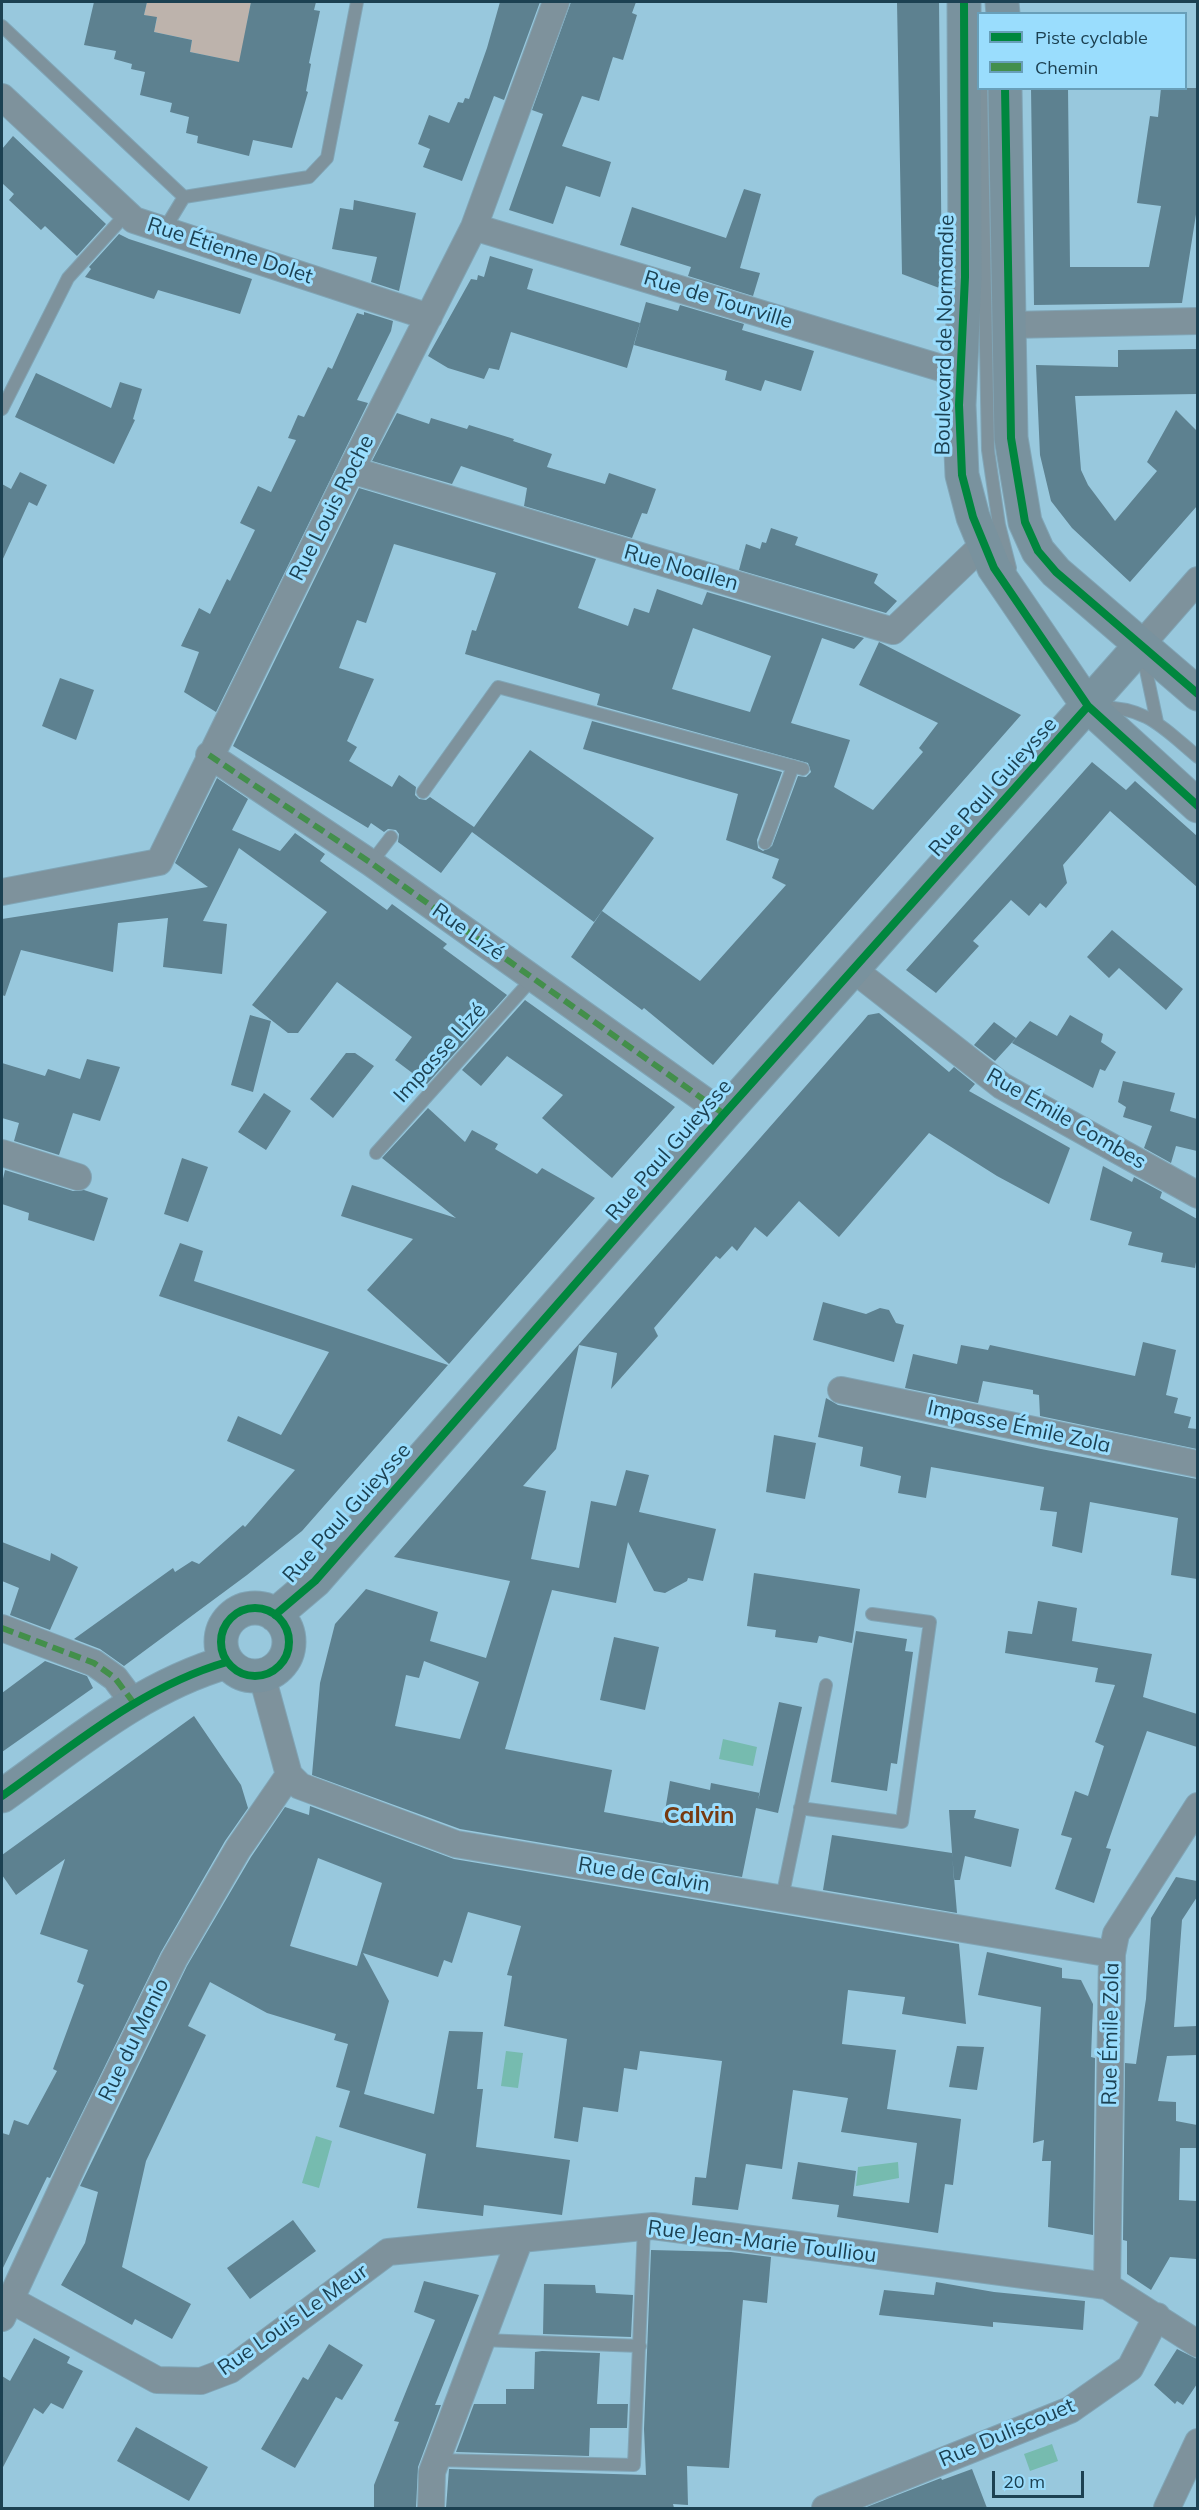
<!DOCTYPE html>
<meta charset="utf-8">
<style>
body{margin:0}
#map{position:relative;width:1199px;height:2510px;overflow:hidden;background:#98c8dd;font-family:Mulish,sans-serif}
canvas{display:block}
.frame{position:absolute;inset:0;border:3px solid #1c4152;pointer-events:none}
.legend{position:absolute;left:977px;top:12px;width:210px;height:78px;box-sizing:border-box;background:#9addfd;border:2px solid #689fb9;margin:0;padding:8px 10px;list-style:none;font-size:18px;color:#1c4152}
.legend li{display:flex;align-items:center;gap:12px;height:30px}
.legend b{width:30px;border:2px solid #689fb9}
.scale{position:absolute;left:992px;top:2471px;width:92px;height:27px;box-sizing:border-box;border:3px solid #1c4152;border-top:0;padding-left:8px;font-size:18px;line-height:21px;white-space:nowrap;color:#1c4152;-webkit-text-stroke:4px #9addfd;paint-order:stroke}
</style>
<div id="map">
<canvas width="1199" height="2510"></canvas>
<div class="frame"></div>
<ul class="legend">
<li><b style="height:8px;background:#00873e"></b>Piste cyclable</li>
<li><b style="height:8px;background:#438f4b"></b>Chemin</li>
</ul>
<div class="scale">20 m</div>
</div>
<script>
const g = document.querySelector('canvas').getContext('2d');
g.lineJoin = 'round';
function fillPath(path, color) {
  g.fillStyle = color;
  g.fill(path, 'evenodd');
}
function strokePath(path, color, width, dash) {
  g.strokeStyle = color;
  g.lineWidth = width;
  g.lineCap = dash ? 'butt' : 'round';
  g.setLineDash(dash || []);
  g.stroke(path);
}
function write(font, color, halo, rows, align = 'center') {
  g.font = font + ' Mulish,sans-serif';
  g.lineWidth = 6;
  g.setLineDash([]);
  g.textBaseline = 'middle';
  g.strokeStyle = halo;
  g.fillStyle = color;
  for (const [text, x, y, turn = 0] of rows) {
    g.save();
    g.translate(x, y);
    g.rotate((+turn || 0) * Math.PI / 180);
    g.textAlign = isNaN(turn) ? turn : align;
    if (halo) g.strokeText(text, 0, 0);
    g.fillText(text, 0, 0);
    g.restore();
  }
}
const green = new Path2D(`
 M 147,2 L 251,2 L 247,23 L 257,66 L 190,52 L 192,40 L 154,32 L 157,18 L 144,15 Z`);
const water = new Path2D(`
 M 723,1739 L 757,1747 L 753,1766 L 719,1759 Z
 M 506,2051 L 523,2053 L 518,2088 L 501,2086 Z
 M 316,2136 L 332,2141 L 319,2188 L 302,2183 Z
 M 898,2162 L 899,2178 L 856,2186 L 858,2167 Z
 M 1052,2444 L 1058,2461 L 1030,2471 L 1024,2454 Z`);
const building = new Path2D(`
 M 94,2 L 147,2 L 144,15 L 157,17 L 154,32 L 192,40 L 190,52 L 239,62 L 251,2 L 316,2 L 314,10 L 320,11 L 309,63 L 311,64 L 306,91 L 308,92 L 292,148 L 253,140 L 249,156 L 197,143 L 198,136 L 186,133 L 189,117 L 170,112 L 172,103 L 140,95 L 145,72 L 131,69 L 132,64 L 114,59 L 116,51 L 84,45 Z
 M 500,2 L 540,2 L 504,100 L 494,96 L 462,181 L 423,167 L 430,149 L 418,144 L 429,115 L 449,123 L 458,102 L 463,103 L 465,98 L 469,99 L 487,48 Z
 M 571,2 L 636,2 L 632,13 L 637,15 L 623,60 L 613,57 L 599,101 L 582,96 L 562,146 L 611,162 L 600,197 L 566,186 L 553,224 L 509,210 L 543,114 L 532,110 Z
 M 897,2 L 939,2 L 942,289 L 902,274 Z
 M 1031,88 L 1068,88 L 1070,267 L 1149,267 L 1161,206 L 1137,203 L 1150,116 L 1158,117 L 1161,88 L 1197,88 L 1197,208 L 1182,303 L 1034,305 Z
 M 13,136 L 106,224 L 77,256 L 45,226 L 41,230 L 9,200 L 14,194 L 2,183 L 2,149 Z
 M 744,189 L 761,194 L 740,268 L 760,273 L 753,296 L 688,276 L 691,267 L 620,245 L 632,207 L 726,238 Z
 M 354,200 L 416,213 L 399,291 L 371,282 L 377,257 L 332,249 L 340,208 L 353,210 Z
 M 119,234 L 129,239 L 252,279 L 240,314 L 158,290 L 154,299 L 85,277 L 91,269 L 89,267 Z
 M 490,256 L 533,269 L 527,289 L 640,323 L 627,368 L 511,332 L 499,370 L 489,368 L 484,379 L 448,368 L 428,356 L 471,279 L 477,280 L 478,275 L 484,277 Z
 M 646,302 L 678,311 L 680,305 L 744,324 L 742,330 L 814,351 L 801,391 L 765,380 L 761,391 L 725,380 L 727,371 L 634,345 Z
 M 364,312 L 393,321 L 391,331 L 357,400 L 368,403 L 216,712 L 184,692 L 199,652 L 181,646 L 199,608 L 210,614 L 227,579 L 230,581 L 255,530 L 240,523 L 258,486 L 271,492 L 296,440 L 288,438 L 298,415 L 304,417 L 328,367 L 332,369 L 357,313 L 364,315 Z
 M 1197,349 L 1197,394 L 1075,396 L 1081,470 L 1088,485 L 1115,521 L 1157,471 L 1147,462 L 1176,410 L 1197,431 L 1197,506 L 1130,582 L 1072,528 L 1051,501 L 1040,455 L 1036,365 L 1118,367 L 1118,350 Z
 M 36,373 L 111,408 L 120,382 L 142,389 L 133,419 L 135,420 L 114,464 L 15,417 Z
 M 397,413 L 429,424 L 431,418 L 467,429 L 469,425 L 514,439 L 513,441 L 552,454 L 547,467 L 605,484 L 609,473 L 656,489 L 647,514 L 642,513 L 632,538 L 524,506 L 527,488 L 461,466 L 452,484 L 372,461 Z
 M 20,472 L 47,485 L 37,506 L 29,502 L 2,561 L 2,484 L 11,489 Z
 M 359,488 L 596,559 L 578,608 L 628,626 L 634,608 L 649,613 L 657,589 L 702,605 L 707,592 L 864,638 L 854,649 L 822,638 L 791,723 L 850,740 L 834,787 L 873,810 L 923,752 L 919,748 L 938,723 L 859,685 L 879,642 L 1021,715 L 713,1065 L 644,1008 L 642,1010 L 571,957 L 602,911 L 700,981 L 786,885 L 772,878 L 779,859 L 726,840 L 738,794 L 583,749 L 592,721 L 782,772 L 757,840 L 758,848 L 763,851 L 772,846 L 798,776 L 806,777 L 811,772 L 808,763 L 597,705 L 600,694 L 465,654 L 472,630 L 476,631 L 496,573 L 394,544 L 366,623 L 357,620 L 339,668 L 374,679 L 347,741 L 357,747 L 349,761 L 392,787 L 399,775 L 416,787 L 415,795 L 419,799 L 426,800 L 430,797 L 474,827 L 530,750 L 654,838 L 594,922 L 472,832 L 441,873 L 398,842 L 399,834 L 396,830 L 388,829 L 384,832 L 371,823 L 368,828 L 233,746 ZM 693,628 L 771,656 L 750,712 L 672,689 Z
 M 771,528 L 798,537 L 795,545 L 878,574 L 874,583 L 897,601 L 886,613 L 739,570 L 746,544 L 760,549 L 762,542 L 766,543 Z
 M 60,678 L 94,690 L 76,740 L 42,726 Z
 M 1092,762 L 1126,790 L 1135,781 L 1197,836 L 1197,887 L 1110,811 L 1063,865 L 1067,883 L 1046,908 L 1040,903 L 1029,916 L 1011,900 L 973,941 L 979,946 L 936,993 L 906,970 Z
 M 217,778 L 248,799 L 232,830 L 280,851 L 295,833 L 325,854 L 320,861 L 387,910 L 392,904 L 447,944 L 443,948 L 507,995 L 427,1084 L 395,1060 L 412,1037 L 337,982 L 298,1033 L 288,1033 L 252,1005 L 327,912 L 239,848 L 203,921 L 227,924 L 222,974 L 163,967 L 168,918 L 118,923 L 113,972 L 21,950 L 5,996 L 2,995 L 2,919 L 208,887 L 175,863 Z
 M 1112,930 L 1183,989 L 1166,1010 L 1119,968 L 1109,978 L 1087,957 Z
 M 525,1000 L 675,1107 L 612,1178 L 542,1118 L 563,1095 L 507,1056 L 481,1086 L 462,1070 Z
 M 879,1013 L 949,1072 L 954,1067 L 975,1084 L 969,1091 L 1070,1148 L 1049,1204 L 997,1176 L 929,1133 L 839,1237 L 799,1201 L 767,1237 L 755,1227 L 737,1251 L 732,1246 L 720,1259 L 716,1256 L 654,1328 L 658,1336 L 611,1389 L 617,1353 L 579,1345 L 556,1449 L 523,1486 L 546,1491 L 531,1559 L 579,1568 L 591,1501 L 616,1506 L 626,1470 L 649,1475 L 639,1512 L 716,1529 L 703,1581 L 688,1578 L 687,1581 L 665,1593 L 654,1591 L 628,1542 L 616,1603 L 552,1590 L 505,1749 L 612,1770 L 604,1812 L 663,1823 L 670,1781 L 710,1790 L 711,1783 L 760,1793 L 758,1800 L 779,1702 L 802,1707 L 778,1813 L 756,1808 L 742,1877 L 460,1829 L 312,1775 L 320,1683 L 335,1624 L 366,1589 L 438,1612 L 430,1641 L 486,1658 L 510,1581 L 394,1557 L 579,1344 L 863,1021 L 868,1015 ZM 424,1661 L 479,1682 L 460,1739 L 395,1726 L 406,1675 L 419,1678 Z
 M 250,1015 L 271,1021 L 253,1092 L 231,1085 Z
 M 1070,1015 L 1103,1034 L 1101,1042 L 1116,1052 L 1105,1071 L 1100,1069 L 1093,1088 L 1012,1043 L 1030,1021 L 1057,1036 Z
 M 994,1022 L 1016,1038 L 995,1061 L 974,1045 Z
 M 346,1053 L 355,1053 L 374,1066 L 333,1118 L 310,1099 Z
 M 87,1059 L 120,1067 L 100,1121 L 73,1113 L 59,1155 L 14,1141 L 19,1123 L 2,1118 L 2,1063 L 45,1076 L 48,1069 L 80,1079 Z
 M 1123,1081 L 1175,1093 L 1170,1111 L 1197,1119 L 1197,1151 L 1176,1146 L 1171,1163 L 1144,1148 L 1152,1126 L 1123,1117 L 1126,1107 L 1118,1102 Z
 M 264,1093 L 291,1111 L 266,1150 L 238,1132 Z
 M 428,1108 L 465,1142 L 472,1130 L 498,1144 L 495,1149 L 537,1174 L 542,1168 L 595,1198 L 449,1364 L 367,1290 L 413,1239 L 341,1216 L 352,1185 L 456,1218 L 382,1158 Z
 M 182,1158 L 208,1167 L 188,1222 L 164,1214 Z
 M 1103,1166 L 1132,1182 L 1134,1177 L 1162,1192 L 1160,1198 L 1197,1219 L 1197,1256 L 1195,1268 L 1161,1262 L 1163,1253 L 1128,1245 L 1132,1232 L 1090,1220 Z
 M 5,1170 L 73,1191 L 84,1190 L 108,1198 L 94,1241 L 28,1220 L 29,1213 L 2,1204 L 2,1183 Z
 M 180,1243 L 203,1251 L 194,1281 L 448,1365 L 302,1531 L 247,1575 L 124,1666 L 100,1649 L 74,1639 L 173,1568 L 175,1572 L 192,1561 L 199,1564 L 243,1525 L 245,1527 L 295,1470 L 227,1441 L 238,1416 L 281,1435 L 329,1352 L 159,1296 Z
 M 823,1302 L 866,1314 L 880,1308 L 889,1310 L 896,1323 L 904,1325 L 894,1362 L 813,1340 Z
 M 1143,1342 L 1176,1350 L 1166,1395 L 1178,1398 L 1174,1413 L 1191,1417 L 1188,1428 L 1197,1429 L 1197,1449 L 1040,1416 L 1039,1395 L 1033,1394 L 1033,1390 L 983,1381 L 978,1403 L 905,1388 L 913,1354 L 957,1364 L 961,1345 L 988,1350 L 990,1345 L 1135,1376 Z
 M 826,1398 L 838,1405 L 1041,1449 L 1197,1479 L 1197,1579 L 1171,1575 L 1178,1518 L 1090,1502 L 1082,1553 L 1052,1546 L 1057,1512 L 1040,1510 L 1044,1487 L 931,1467 L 926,1498 L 898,1493 L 901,1476 L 860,1466 L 863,1447 L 818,1437 Z
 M 774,1435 L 816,1443 L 805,1499 L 766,1492 Z
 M 2,1542 L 50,1561 L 51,1553 L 78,1567 L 50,1630 L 10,1615 L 19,1588 L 2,1581 Z
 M 754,1573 L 860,1589 L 852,1643 L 819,1636 L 817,1643 L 775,1637 L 776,1630 L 747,1626 Z
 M 1038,1601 L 1077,1608 L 1072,1641 L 1152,1654 L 1143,1697 L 1197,1714 L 1197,1747 L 1147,1731 L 1106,1848 L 1111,1849 L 1094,1903 L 1055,1889 L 1072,1838 L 1061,1835 L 1075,1791 L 1088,1796 L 1104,1746 L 1095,1742 L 1115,1685 L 1095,1682 L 1098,1668 L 1005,1653 L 1008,1631 L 1032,1634 Z
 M 856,1631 L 907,1639 L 905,1651 L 913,1652 L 897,1764 L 891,1763 L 887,1791 L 831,1782 Z
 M 614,1637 L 659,1647 L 645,1710 L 600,1700 Z
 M 45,1661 L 87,1676 L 93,1688 L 2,1752 L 2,1693 Z
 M 194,1716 L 241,1785 L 248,1808 L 225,1841 L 161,1952 L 50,2178 L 47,2177 L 2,2270 L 2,2133 L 9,2135 L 14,2120 L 28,2125 L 57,2071 L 53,2069 L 84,1985 L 77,1982 L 88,1950 L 40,1934 L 65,1859 L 16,1895 L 2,1875 L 2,1855 Z
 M 310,1806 L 454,1859 L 959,1944 L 966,2024 L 902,2014 L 905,1997 L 848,1990 L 842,2044 L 896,2050 L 887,2109 L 961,2119 L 953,2185 L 945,2184 L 938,2233 L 837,2217 L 839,2205 L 792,2199 L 798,2162 L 856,2171 L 853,2196 L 909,2203 L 917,2143 L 841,2132 L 848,2098 L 793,2090 L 782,2169 L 746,2164 L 738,2210 L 692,2205 L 695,2177 L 706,2178 L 722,2061 L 640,2051 L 637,2070 L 624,2068 L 618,2112 L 583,2107 L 578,2142 L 554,2138 L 567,2039 L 504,2026 L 512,1976 L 507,1975 L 521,1926 L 468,1912 L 452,1963 L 444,1960 L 438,1977 L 363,1953 L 389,2001 L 364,2094 L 434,2114 L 449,2031 L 483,2032 L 477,2089 L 483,2089 L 476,2147 L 570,2160 L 562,2215 L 484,2205 L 483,2216 L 417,2208 L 426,2154 L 339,2127 L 350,2091 L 336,2087 L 348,2044 L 334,2040 L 336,2034 L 267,2013 L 210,1982 L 188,2026 L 206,2035 L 146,2161 L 122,2267 L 191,2304 L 172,2339 L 135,2319 L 132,2325 L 61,2285 L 85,2243 L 98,2192 L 80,2186 L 187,1966 L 251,1857 L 285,1807 L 309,1815 ZM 318,1858 L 382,1883 L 357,1966 L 290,1946 Z
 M 949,1810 L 976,1810 L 974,1818 L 1019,1829 L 1011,1867 L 965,1856 L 960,1880 L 954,1880 Z
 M 832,1835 L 952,1853 L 957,1913 L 823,1890 Z
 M 1176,1877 L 1197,1881 L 1197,1897 L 1182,1920 L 1174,2027 L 1197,2026 L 1197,2055 L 1167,2056 L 1158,2101 L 1176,2102 L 1176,2121 L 1197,2125 L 1197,2148 L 1180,2148 L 1179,2200 L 1197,2201 L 1196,2259 L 1170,2257 L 1151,2290 L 1127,2274 L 1127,2241 L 1123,2240 L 1125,2063 L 1136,2064 L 1146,1999 L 1151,1918 Z
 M 987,1952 L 1062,1968 L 1062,1978 L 1081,1980 L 1093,2004 L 1091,2057 L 1095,2058 L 1093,2235 L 1048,2227 L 1051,2161 L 1042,2161 L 1044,2140 L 1033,2143 L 1041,2007 L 978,1995 Z
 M 957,2046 L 984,2047 L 977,2090 L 949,2087 Z
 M 293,2220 L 316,2251 L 250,2299 L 227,2268 Z
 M 651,2250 L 731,2252 L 771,2257 L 767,2303 L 743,2300 L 729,2468 L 687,2466 L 688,2505 L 673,2504 L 674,2508 L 446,2508 L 449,2469 L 646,2475 L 644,2429 Z
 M 424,2281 L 479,2295 L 435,2405 L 441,2405 L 418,2467 L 416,2508 L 374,2508 L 374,2485 L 399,2422 L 394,2421 L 435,2320 L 414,2312 Z
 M 936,2282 L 994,2292 L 1085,2301 L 1083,2330 L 993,2322 L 993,2327 L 879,2315 L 884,2290 L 934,2295 Z
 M 544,2284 L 595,2285 L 596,2293 L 633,2295 L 631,2337 L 543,2334 Z
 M 34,2338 L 70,2357 L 67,2363 L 83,2371 L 63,2409 L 51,2403 L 43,2414 L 34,2408 L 2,2469 L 2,2376 L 10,2381 Z
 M 329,2344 L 363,2365 L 342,2400 L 336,2397 L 295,2468 L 261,2449 L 303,2377 L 308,2380 Z
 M 1177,2349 L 1197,2359 L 1197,2384 L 1183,2405 L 1177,2401 L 1175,2404 L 1154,2385 Z
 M 542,2351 L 600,2353 L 597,2404 L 628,2404 L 627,2428 L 590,2428 L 589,2456 L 456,2452 L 474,2404 L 506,2404 L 506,2389 L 534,2389 L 535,2352 Z
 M 136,2427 L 208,2467 L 189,2501 L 117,2461 Z
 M 972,2469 L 987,2508 L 864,2508 L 941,2478 L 942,2480 Z`);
const lane = new Path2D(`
 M 2,26 L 184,197
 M 981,88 L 988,450 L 999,525 L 1010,568
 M 164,230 L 184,197 L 309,177 L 327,158 L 357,2
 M 2,409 L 68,278 L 127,213
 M 1143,656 L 1157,722
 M 1098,707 C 1147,707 1162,727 1198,757
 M 423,792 L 498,687 L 803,769
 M 765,843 L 793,766
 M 371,863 L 391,837
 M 376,1153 L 533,978
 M 800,1808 L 902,1822 L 930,1622 L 872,1614
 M 782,1898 L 826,1685
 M 482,2340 L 640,2346
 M 437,2460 L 634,2465 L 644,2227`);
const street = new Path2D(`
 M 2,97 L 134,220 L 429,317
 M 474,227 L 961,374
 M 1010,325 L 1198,321
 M 351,470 L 893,631 L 983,545
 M 1141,645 L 1198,580
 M 209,755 L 371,863 L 724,1114
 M 2,892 L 159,862 L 351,470 L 474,227 L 556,2
 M 854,970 L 1002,1086 L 1198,1195
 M 2,1153 L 78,1177
 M 841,1390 L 1198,1464
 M 2,1628 L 94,1663 L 115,1678 L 133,1702
 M 262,1676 L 289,1775 L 300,1786 L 456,1844 L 1112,1954
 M 1107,2286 L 1112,1954 L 1116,1934 L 1198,1806
 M 11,2300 L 157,2380 L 201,2381 L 230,2370 L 388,2252 L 653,2226 L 1107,2286 L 1198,2344
 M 2,2318 L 79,2152 L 174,1959 L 238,1849 L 289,1775
 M 431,2508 L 432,2472 L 520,2239
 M 825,2508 L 1070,2410 L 1130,2368 L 1157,2316
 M 1167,2508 L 1198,2442`);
const secondary = new Path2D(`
 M 964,2 L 965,277 L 959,405 L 962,475 L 973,517 L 994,568 L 1088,706 L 1198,806
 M 1002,2 L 1003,14
 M 1005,88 L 1011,438 L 1025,522 L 1038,551 L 1056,572 L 1198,694
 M221 1642a34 34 0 1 1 68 0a34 34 0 1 1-68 0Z
 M 275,1615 L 315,1581 L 724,1114 L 1141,645
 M 2,1796 C 74,1745 141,1687 227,1662`);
const quiet = new Path2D(`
 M 209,755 L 371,863 L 724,1114
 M 2,1628 L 94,1663 L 115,1678 L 133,1702`);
const cycleway = new Path2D(`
 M 964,2 L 965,277 L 959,405 L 962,475 L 973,517 L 994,568 L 1088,706 L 1198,806
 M 1005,88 L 1011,438 L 1025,522 L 1038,551 L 1056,572 L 1198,694
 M221 1642a34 34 0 1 1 68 0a34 34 0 1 1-68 0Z
 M 275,1615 L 315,1581 L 724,1114 L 1088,706
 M 2,1796 C 74,1745 141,1687 227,1662`);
const streetNames = [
 ["Rue Étienne Dolet",230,251,18],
 ["Rue de Tourville",718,300,17],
 ["Boulevard de Normandie",945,335,-89],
 ["Rue Louis Roche",332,508,-63],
 ["Rue Noallen",681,568,16],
 ["Rue Paul Guieysse",993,787,-48],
 ["Rue Lizé",468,932,35],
 ["Impasse Lizé",440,1053,-48],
 ["Rue Émile Combes",1066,1119,30],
 ["Rue Paul Guieysse",669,1150,-49],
 ["Impasse Émile Zola",1019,1427,12],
 ["Rue Paul Guieysse",347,1513,-48],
 ["Rue de Calvin",644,1875,9],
 ["Rue Émile Zola",1111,2034,-89],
 ["Rue du Manio",134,2040,-64],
 ["Rue Jean-Marie Toulliou",762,2242,7],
 ["Rue Louis Le Meur",293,2320,-35],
 ["Rue Duliscouet",1007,2433,-23]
];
const quarterNames = [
 ["Calvin",699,1816]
];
fillPath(green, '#bdb3ac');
fillPath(water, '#76bbaf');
fillPath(building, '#5d8190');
strokePath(lane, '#80a5b6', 14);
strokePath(street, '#80a5b6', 28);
strokePath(secondary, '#80a5b6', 35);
strokePath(lane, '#7e929c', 12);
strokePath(street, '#7e929c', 26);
strokePath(secondary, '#79929e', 33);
strokePath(quiet, '#438f4b', 6, [12, 6]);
strokePath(cycleway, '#00873e', 8);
write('21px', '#1c4152', '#9addfd', streetNames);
write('bold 24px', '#773a11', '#9addfd', quarterNames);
</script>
